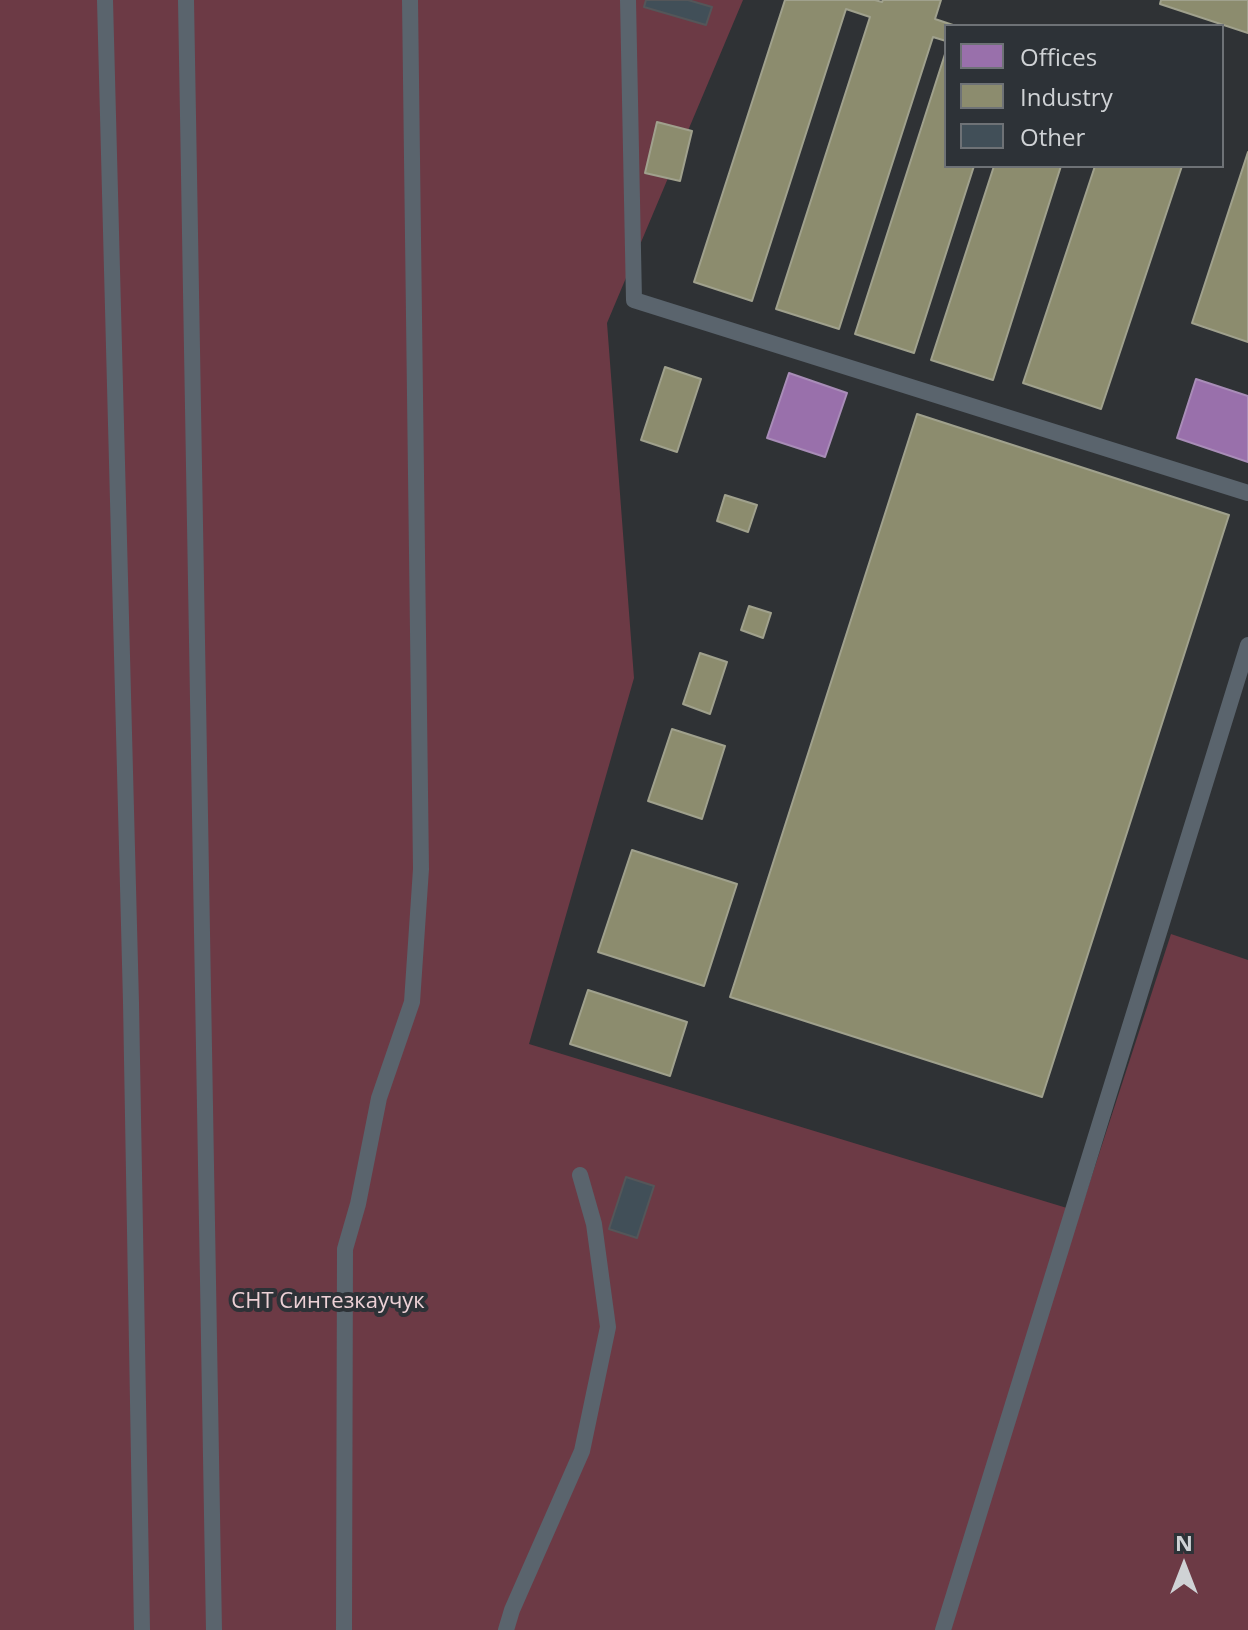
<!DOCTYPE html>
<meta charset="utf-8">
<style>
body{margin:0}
#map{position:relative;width:1248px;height:1630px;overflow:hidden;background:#2f3235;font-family:"Open Sans",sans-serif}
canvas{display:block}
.legend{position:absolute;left:944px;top:24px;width:280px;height:144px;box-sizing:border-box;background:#2d3237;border:2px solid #6e7276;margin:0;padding:10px 14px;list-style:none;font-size:24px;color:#cfd2d5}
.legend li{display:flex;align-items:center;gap:16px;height:40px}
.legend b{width:40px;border:2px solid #6e7276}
.north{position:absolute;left:1144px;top:1526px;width:80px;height:80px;-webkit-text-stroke:6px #2d3237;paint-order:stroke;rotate:0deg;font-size:22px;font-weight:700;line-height:32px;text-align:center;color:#cfd2d5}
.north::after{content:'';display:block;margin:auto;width:28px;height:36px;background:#cfd2d5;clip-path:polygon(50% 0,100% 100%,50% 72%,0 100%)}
</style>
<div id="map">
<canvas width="1248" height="1630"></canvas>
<ul class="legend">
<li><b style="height:22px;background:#9970ab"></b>Offices</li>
<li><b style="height:22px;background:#8c8c6e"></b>Industry</li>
<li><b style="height:22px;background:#414f58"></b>Other</li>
</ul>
<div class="north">N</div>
</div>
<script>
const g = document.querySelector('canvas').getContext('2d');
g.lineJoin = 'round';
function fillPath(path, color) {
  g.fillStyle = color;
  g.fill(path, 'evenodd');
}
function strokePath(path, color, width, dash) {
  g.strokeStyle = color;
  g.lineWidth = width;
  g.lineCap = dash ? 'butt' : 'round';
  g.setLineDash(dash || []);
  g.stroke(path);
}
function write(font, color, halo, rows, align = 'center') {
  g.font = font + ' "Open Sans",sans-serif';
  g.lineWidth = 8;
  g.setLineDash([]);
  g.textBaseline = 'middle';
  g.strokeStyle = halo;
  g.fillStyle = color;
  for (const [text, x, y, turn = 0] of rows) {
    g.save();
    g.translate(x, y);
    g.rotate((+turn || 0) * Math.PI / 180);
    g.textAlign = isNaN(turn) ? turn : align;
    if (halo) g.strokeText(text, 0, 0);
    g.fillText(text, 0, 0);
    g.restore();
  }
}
const green = new Path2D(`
 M 0,0 L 743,0 L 607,323 L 634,678 L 529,1044 L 1080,1212 L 1171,934 L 1248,960 L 1248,1630 L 0,1630 Z`);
const offices = new Path2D(`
 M 789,373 L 847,393 L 825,457 L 767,438 Z
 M 1196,379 L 1248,396 L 1248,462 L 1177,438 Z`);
const industry = new Path2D(`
 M 785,0 L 875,0 L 882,2 L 883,0 L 941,0 L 935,19 L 956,26 L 946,26 L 946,41 L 933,37 L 839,329 L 776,309 L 870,17 L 846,9 L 752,301 L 694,282 Z
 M 1161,0 L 1248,0 L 1248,33 L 1160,4 Z
 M 946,51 L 946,166 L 974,166 L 914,353 L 855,334 Z
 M 657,122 L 692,131 L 680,181 L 645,173 Z
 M 1248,152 L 1248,342 L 1192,323 Z
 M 994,166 L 1061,166 L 993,380 L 931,360 Z
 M 1095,166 L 1182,166 L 1101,409 L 1023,383 Z
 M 665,367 L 701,379 L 677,452 L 641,440 Z
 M 917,414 L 1229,515 L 1042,1097 L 730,997 Z
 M 725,495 L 757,505 L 748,532 L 717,521 Z
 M 749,606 L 771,613 L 763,638 L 741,630 Z
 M 700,653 L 727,662 L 710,714 L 683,704 Z
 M 672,729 L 725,746 L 702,819 L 648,801 Z
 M 632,850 L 737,884 L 704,986 L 598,952 Z
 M 588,990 L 687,1022 L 670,1076 L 570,1044 Z`);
const building = new Path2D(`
 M 646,0 L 688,0 L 712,7 L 706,25 L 644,7 Z
 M 626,1177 L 654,1186 L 637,1238 L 609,1229 Z`);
const lane = new Path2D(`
 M 105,0 L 131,1002 L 142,1630
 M 186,0 L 214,1630
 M 628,0 L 634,300 L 1248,493
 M 344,1630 L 345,1249 L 358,1204 L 379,1098 L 412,1002 L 421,869 L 410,0
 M 506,1630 L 512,1610 L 582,1451 L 608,1327 L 594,1224 L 580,1175
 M 943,1630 L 1248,645`);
const parkNames = [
 ["СНТ Синтезкаучук",328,1302]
];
fillPath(green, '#6c3a45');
fillPath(offices, '#9970ab');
strokePath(offices, '#a98db8', 2);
fillPath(industry, '#8c8c6e');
strokePath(industry, '#a0a18d', 2);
fillPath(building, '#414f58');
strokePath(building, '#545659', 2);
strokePath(lane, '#5a646d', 16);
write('22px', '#edd1d6', '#2d3237', parkNames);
</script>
